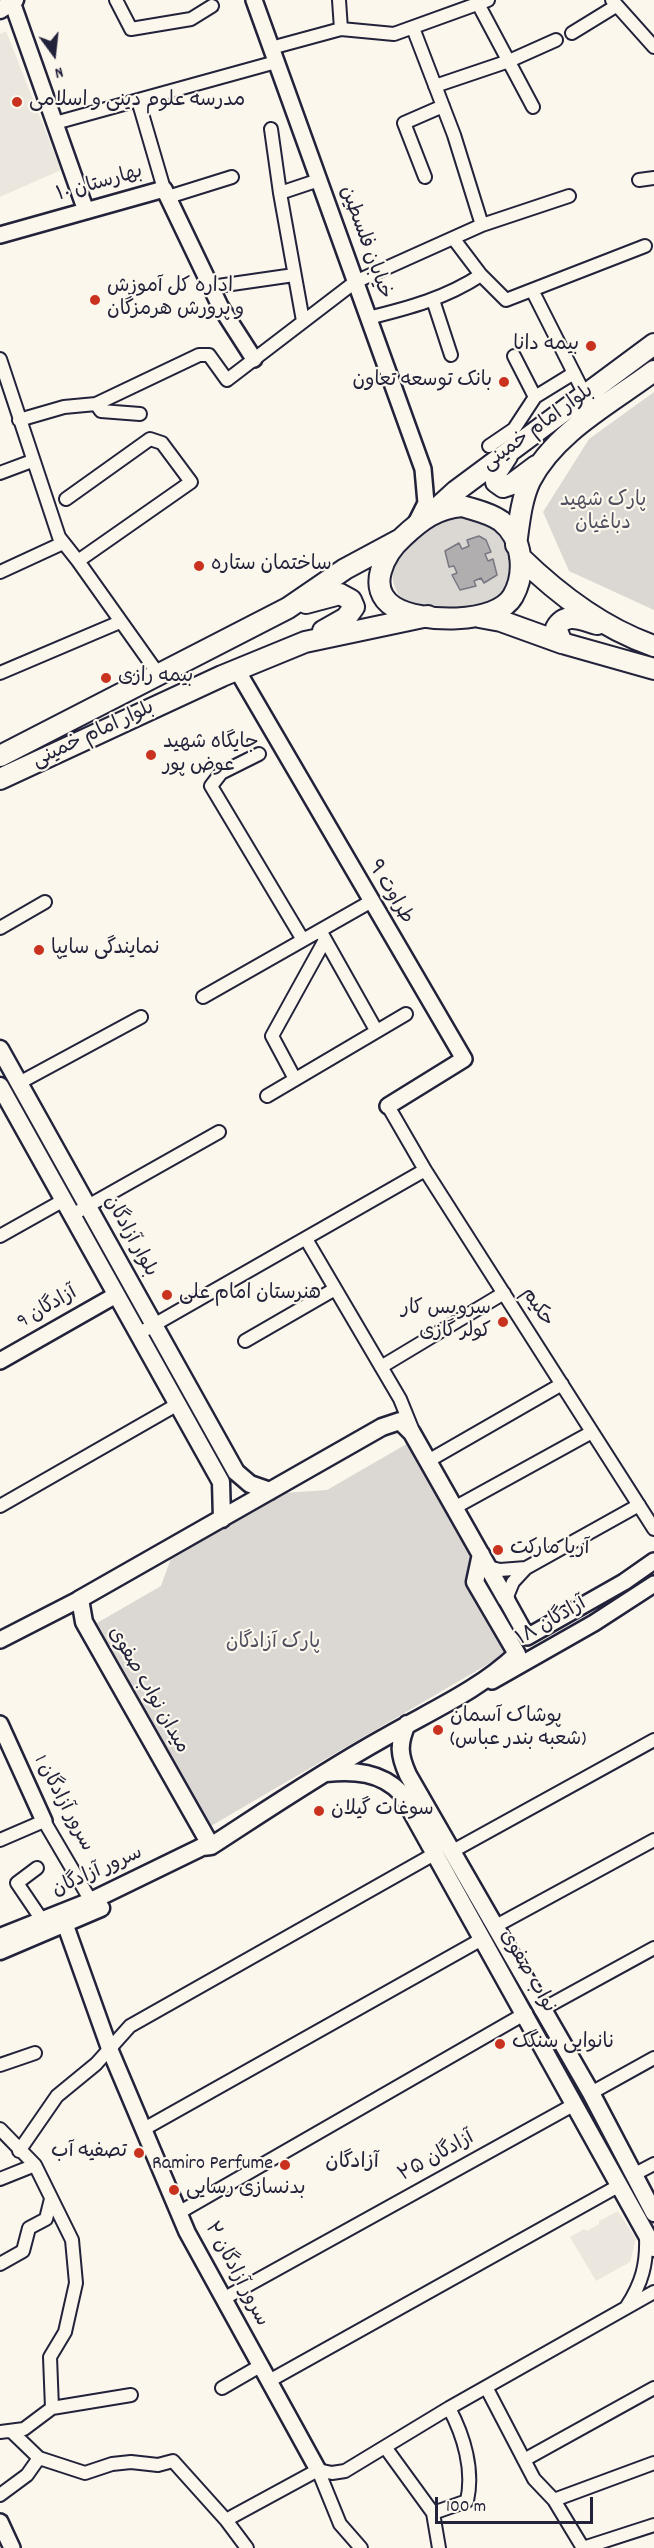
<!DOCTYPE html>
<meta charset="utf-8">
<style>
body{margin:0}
#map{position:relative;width:654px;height:2548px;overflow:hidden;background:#fbf7ec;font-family:Dekko,sans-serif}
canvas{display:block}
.north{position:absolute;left:24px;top:24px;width:60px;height:60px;-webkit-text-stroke:4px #fbf7ec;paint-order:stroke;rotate:165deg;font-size:16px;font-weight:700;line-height:24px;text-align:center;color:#22223b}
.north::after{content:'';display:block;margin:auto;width:21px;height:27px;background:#22223b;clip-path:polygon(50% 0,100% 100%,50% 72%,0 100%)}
.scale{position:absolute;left:435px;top:2497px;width:158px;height:27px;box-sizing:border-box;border:3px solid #22223b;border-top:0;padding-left:8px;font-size:18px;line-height:21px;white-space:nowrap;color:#22223b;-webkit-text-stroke:4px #fbf7ec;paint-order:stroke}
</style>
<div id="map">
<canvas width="654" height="2548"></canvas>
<div class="north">N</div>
<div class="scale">100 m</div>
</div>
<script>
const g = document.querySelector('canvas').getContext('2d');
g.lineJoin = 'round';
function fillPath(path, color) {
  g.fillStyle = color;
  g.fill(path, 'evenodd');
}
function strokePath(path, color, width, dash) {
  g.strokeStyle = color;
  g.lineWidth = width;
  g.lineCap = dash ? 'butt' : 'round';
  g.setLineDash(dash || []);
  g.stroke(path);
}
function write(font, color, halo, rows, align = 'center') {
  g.font = font + ' Dekko,"Playpen Sans Arabic",sans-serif';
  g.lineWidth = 4.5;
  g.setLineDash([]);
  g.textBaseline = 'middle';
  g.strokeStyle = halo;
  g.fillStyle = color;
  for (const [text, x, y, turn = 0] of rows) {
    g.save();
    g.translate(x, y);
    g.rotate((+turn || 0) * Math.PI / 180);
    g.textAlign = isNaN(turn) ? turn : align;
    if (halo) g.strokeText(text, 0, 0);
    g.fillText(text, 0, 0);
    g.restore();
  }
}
const built = new Path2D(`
 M 6,31 L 61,170 L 0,197 L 0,34 Z
 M 618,2211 L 636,2239 L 630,2262 L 596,2281 L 570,2237 L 584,2229 L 587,2231 L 599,2224 L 599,2221 Z`);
const green = new Path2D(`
 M 654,392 L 654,610 L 569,571 L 543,512 L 589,439 Z
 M 457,516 C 473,516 491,522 502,535 C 519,555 515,594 489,606 C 477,612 431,609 417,606 C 407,604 400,599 396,590 C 393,583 391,574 394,567 C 401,548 437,521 457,516 Z
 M 410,1442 L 474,1555 L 507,1653 L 211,1826 L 97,1623 L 161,1586 L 171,1558 L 283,1493 L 327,1490 Z`);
const water = new Path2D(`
 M 479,536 L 486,540 L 491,552 L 485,554 L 488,561 L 493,559 L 497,575 L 484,583 L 481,578 L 474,581 L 476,586 L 460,590 L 452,575 L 457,573 L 454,566 L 449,567 L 445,551 L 459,543 L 462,549 L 469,546 L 467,540 Z`);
const minor = new Path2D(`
 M 116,0 L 131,29 L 191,19 L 212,6
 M 339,0 L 341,29
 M 476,0 L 533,107
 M 612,0 L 654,47
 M 413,28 L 454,135 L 482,225
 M 572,33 L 616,6
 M 271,48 L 341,29 L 394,34 L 488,0
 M 435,86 L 509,61 L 556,40
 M 138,100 L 164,189
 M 55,123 L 276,62
 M 271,129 L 280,193
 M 425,177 L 404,123 L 443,106
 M 639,180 L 654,178
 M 168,197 L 232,177
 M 453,238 L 481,275 L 506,300 L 645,246
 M 211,287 L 294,275
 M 532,290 L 585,395
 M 433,300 L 451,355
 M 368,318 C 409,308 446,298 481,275
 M 303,321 L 280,193 L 319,180
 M 514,356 L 535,397
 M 0,359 L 59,537 L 78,561 L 159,675
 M 96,404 L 101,411 L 140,414
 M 19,420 L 64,407 L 96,404 L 199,355 L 209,355 L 227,380 L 355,282 L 482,225 L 569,196
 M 489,446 L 514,429 L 535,397 L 574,373
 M 0,473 L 32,461
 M 66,499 L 150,439 L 162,443 L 191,482 L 78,561
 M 0,572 L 63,543
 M 0,673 L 120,622
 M 259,754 L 221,773 L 211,786 L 303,940
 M 0,928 L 45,902
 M 322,934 L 376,1030
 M 203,997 L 370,902
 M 295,1079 L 272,1036 L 325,940
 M 19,1083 L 141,1017
 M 267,1096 L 406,1014
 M 388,1106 L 425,1170 L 654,1529
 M 72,1215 L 219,1132
 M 0,1236 L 64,1200
 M 306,1239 L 400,1399 L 413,1431
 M 138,1334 L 425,1170
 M 245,1341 L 335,1289
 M 381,1367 L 504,1293
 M 428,1461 L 562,1384
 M 0,1506 L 178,1404
 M 454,1508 L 592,1432
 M 488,1567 L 500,1570 L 526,1568
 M 506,1599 L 513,1582 L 526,1568 L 639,1505
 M 0,1840 L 44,1821 L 91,1901
 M 451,1852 L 654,1740
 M 37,1868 L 17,1883 L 42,1920
 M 494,1927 L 654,1840
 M 541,2010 L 654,1948
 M 0,2065 L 35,2053
 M 591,2093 L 654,2058
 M 0,2129 L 35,2165 L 72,2240 L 76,2283 L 65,2332 L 50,2357 L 52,2408
 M 144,2129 L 482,1939
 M 19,2151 L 57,2096 L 96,2064 L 130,2026 L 436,1853
 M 633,2175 L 654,2164
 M 0,2179 L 35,2165
 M 180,2212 L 526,2013
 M 0,2264 L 23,2251 L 29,2228 L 46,2219 L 51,2199
 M 223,2299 L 575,2104
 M 627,2306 C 642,2283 647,2264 646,2237
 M 269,2381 L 620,2185
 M 486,2387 L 534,2479 L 554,2500 L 583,2548
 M 222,2388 L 260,2366
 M 11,2431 L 39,2458
 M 0,2432 L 24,2429 L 52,2408 L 131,2395
 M 385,2447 L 433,2513 L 439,2548
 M 524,2460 L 654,2388
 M 318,2470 L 332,2473 L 345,2471 L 449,2408 L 654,2292
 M 318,2470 L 340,2524 L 361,2548
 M 0,2495 L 27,2475 L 39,2458 L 85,2473 L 112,2464 L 131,2462 L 158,2465 L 173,2461 L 226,2520
 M 554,2500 L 654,2463
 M 433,2513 L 467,2501 C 474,2470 464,2436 449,2408
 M 247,2548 L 226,2520 L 318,2470
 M 583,2548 L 654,2525`);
const tertiary = new Path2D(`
 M 254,0 L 423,469 L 426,503 L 415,525
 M 12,2 L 86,211
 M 0,235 L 164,189 L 220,306 L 254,359
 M 237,670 L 464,1059 L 388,1106
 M 0,1361 L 116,1295
 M 506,1599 L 527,1637 L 624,1582 L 654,1561
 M 0,1640 L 80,1599
 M 492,1681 L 594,1623 L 654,1584
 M 0,1724 L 44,1821
 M 65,1924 L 110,2050 L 187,2232 L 318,2470
 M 0,2522 L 12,2548`);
const secondary = new Path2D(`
 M 0,10 L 15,0
 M 0,1049 L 236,1472 L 250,1484 L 270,1491
 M 0,1086 L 221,1482 L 222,1519
 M 407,1724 C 398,1744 399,1755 408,1775 L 591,2093 L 654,2213
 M 326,1773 C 354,1770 381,1772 401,1793 L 654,2248
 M 211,1846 L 84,1622 L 80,1599 L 382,1427 L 400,1421 L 412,1433 L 506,1599
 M 0,1937 L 91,1901 L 202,1847 L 211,1846 C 268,1809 323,1772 382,1739 C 428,1712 478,1691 517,1654 L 475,1582 L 481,1554
 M 0,1951 L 101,1908`);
const primary = new Path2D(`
 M 507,456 L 496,473 L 496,482 L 503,487 L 512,484 L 536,466
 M 462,506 C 475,510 490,513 501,521 C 523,538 526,573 513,596 C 497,625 419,623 394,607 C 365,589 385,553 403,537 C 421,520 437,508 462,506 Z
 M 434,511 L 456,491 L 654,344
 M 516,545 C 519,524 521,500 530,481 C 555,432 611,403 654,371
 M 520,557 C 559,595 602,628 654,646
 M 306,603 L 340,594 L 351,600 L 354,607 L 346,618 L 323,631
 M 479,617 L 501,621 L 562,643 L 654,669
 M 562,643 L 556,628 C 566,611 582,620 597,624
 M 0,756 L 288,608 L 345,569 L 399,540
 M 0,779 L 222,676 L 305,642 L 428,616`);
const markers = [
 [17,102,6,"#c8321e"],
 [95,300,6,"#c8321e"],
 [591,346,6,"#c8321e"],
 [504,382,6,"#c8321e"],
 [199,566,6,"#c8321e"],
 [106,678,6,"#c8321e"],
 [151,755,6,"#c8321e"],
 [39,950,6,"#c8321e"],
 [167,1295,6,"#c8321e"],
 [503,1322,6,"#c8321e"],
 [498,1550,6,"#c8321e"],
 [438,1730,6,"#c8321e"],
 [319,1811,6,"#c8321e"],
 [500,2044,6,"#c8321e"],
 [139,2153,6,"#c8321e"],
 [285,2165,6,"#c8321e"],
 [174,2190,6,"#c8321e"]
];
const poiNames = [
 ["مدرسه علوم دینی و اسلامی",29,102],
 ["اداره کل آموزش",107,288],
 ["و پرورش هرمزگان",107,311],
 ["بیمه دانا",579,346,"right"],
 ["بانک توسعه تعاون",492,382,"right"],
 ["ساختمان ستاره",211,566],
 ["بیمه رازی",118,678],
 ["جایگاه شهید",163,744],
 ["عوض پور",163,767],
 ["نمایندگی سایپا",51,950],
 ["هنرستان امام علی",179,1295],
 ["سرویس کار",491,1310,"right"],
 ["کولر گازی",491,1333,"right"],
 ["آریا مارکت",510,1550],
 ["پوشاک آسمان",450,1718],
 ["(شعبه بندر عباس)",450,1741],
 ["سوغات گیلان",331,1811],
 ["نانوایی سنگک",512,2044],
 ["تصفیه آب",127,2153,"right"],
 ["Ramiro Perfume",273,2165,"right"],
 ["بدنسازی رسایی",186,2190]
];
const streetNames = [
 ["بهارستان ۱۰",100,185,-16],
 ["خیابان فلسطین",364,243,70],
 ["بلوار امام خمینی",539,429,-36],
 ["بلوار امام خمینی",94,736,-25],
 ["طراوت ۹",389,893,59],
 ["بلوار آزادگان",129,1237,61],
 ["حکیم",536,1308,57],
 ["آزادگان 9",48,1309,-30],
 ["آزادگان ۱۸",552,1623,-30],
 ["میدان نواب صفوی",147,1691,60],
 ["سرور آزادگان 1",62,1804,62],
 ["سرور آزادگان",98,1873,-24],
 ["نواب صفوی",526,1972,60],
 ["آزادگان ۲۵",437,2158,-29],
 ["سرور آزادگان ۲",235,2275,62]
];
const parkNames = [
 ["پارک شهید",603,502],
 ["دباغیان",603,525],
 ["پارک آزادگان",273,1644]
];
const neighbourhoodNames = [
 ["آزادگان",352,2164]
];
fillPath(built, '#ebe7df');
fillPath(green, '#dbd8d3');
fillPath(water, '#b1aeb0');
strokePath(water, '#787681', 1.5);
strokePath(minor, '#22223b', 16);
strokePath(tertiary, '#22223b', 20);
strokePath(secondary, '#22223b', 21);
strokePath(primary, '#22223b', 24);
strokePath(minor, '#fbf7ec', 12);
strokePath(tertiary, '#fbf7ec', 15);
strokePath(secondary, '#fbf7ec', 16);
strokePath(primary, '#fbf7ec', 20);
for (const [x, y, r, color] of markers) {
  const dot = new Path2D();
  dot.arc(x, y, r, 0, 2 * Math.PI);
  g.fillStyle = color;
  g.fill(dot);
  strokePath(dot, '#fbf7ec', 2);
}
write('20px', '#22223b', '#fbf7ec', poiNames, 'left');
write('20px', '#22223b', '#fbf7ec', streetNames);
write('20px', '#505061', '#fbf7ec', parkNames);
write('21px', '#22223b', '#fbf7ec', neighbourhoodNames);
</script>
